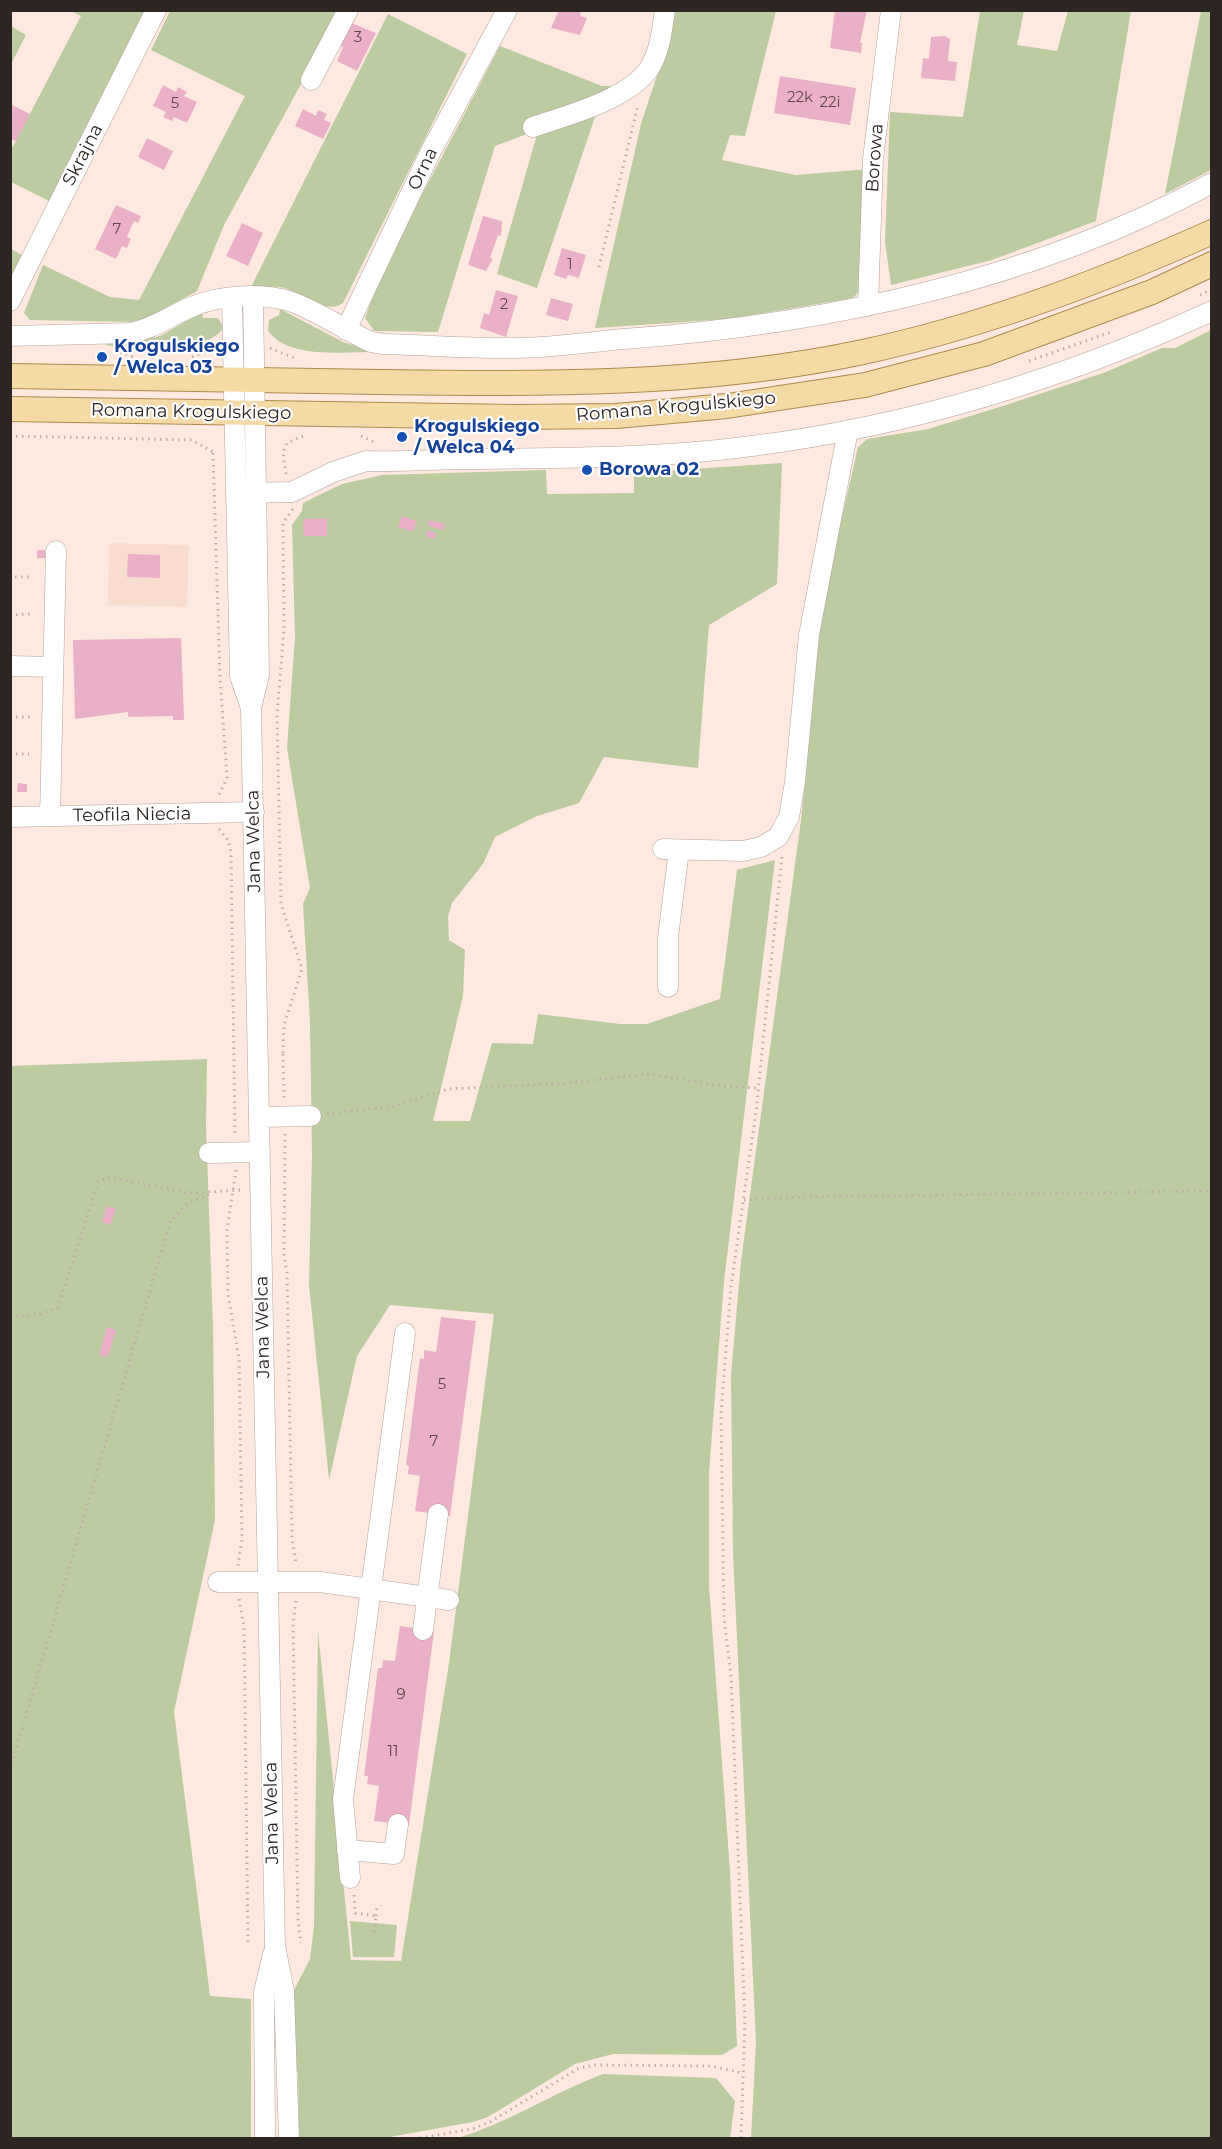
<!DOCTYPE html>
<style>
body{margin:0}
#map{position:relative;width:1222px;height:2149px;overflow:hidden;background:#fde9df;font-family:Montserrat,sans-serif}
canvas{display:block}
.frame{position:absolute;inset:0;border:12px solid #2d2521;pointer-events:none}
</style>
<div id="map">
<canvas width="1222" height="2149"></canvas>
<div class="frame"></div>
</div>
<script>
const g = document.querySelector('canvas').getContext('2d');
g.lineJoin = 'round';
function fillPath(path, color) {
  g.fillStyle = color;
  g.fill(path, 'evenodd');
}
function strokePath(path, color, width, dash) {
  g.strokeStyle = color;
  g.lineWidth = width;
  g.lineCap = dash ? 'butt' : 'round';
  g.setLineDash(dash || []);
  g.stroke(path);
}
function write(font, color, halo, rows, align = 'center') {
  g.font = font + ' Montserrat,sans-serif';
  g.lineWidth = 4.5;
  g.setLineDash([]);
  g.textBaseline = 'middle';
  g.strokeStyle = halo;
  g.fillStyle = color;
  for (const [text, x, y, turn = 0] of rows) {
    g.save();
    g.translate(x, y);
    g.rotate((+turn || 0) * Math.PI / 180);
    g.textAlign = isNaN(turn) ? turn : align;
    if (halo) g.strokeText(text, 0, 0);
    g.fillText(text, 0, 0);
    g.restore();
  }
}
const built = new Path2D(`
 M 109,543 L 189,545 L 187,607 L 108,605 Z`);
const green = new Path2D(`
 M 71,11 L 146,11 L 51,202 L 11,182 L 10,152 L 81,16 Z
 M 170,11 L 341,11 L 224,225 L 197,291 L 150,317 L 131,322 L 30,320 L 24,313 L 43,265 L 110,297 L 139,300 L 245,96 L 151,50 Z
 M 674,11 L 776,11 L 745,136 L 730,135 L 722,160 L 796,175 L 869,169 L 862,288 L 853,298 L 729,319 L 595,328 L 641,124 L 669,39 Z
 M 980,11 L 1024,11 L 1017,45 L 1057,51 L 1068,11 L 1131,11 L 1096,221 L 992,260 L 891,285 L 885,242 L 890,112 L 963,117 Z
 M 1201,11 L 1211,11 L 1211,170 L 1165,194 Z
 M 388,14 L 467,54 L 343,303 C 324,317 299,288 278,287 C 269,286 259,288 250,289 Z
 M 11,26 L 26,35 L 11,64 Z
 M 500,46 L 602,86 L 620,86 L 527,134 L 495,146 L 438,332 L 374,331 L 365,318 L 383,269 Z
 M 597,111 L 537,288 L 497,274 L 538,131 Z
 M 11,249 L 24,256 L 11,281 Z
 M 280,309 L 343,342 L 374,352 C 344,352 285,359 268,330 L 269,320 L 279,315 Z
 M 202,312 L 203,318 L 218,318 L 224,328 C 200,356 136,354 104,344 L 129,343 L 160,336 Z
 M 1211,330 L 1211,2138 L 751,2138 L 756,2043 L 733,1553 L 731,1375 L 741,1261 L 801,820 L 814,690 L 817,627 L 858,447 L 867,439 L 928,429 L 1006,405 L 1106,372 L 1162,348 L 1175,348 Z
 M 782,463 L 777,584 L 709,625 L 698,768 L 604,757 L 579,803 L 537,816 L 495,837 L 483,864 L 452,903 L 448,917 L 449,940 L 465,950 L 463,996 L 433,1121 L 470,1121 L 492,1043 L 533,1044 L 538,1014 L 620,1024 L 647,1024 L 720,999 L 737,870 L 775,860 L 724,1281 L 709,1472 L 709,1586 L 730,1871 L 737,2046 L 722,2055 L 613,2054 L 575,2064 L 488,2117 L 473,2122 L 384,2138 L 299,2138 L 298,2073 L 292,2061 L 291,1996 L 310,1959 L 314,1926 L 318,1631 L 351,1960 L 401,1961 L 449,1663 L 494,1314 L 390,1305 L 357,1356 L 329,1480 L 309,1285 L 312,1154 L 310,1022 L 303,904 L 310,888 L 287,748 L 295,637 L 292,525 L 302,511 L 303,503 L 342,484 L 382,475 L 546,470 L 547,494 L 634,493 L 634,473 Z
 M 207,1059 L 206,1125 L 213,1327 L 215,1520 L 174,1712 L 210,1996 L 251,1999 L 251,2138 L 11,2138 L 10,1066 Z
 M 350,1921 L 397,1925 L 394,1957 L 353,1957 Z
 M 603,2074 L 716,2078 L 735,2101 L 730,2138 L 458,2138 C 509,2122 553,2093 603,2074 Z`);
const building = new Path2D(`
 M 559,10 L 581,12 L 580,16 L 587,18 L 580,35 L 551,28 Z
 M 835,10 L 867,10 L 860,43 L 862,43 L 861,53 L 830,48 Z
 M 349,22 L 376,33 L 357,71 L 337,61 L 343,47 L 338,45 Z
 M 945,36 L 950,39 L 948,61 L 957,62 L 955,81 L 921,78 L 923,58 L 929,59 L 931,37 Z
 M 780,76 L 856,88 L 850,125 L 774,113 Z
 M 163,85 L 176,92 L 178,87 L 187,92 L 184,96 L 197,102 L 187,123 L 174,117 L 172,121 L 163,117 L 166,112 L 153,106 Z
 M 10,104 L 30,114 L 16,141 L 10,139 Z
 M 303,109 L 316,116 L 318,110 L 327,114 L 324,120 L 331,123 L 323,139 L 295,126 Z
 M 147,138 L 173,151 L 164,170 L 138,157 Z
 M 116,205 L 141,216 L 138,223 L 134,221 L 127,237 L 131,239 L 127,248 L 122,246 L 116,259 L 95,249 Z
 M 483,216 L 502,221 L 501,236 L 498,235 L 490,258 L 493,259 L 486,271 L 468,265 Z
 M 242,223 L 263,233 L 248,266 L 226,256 Z
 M 562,248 L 586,255 L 579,278 L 568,275 L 566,279 L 554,275 Z
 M 496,290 L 518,296 L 506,337 L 480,328 L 484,313 L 489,315 Z
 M 551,298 L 573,304 L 568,321 L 546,315 Z
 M 402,516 L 417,521 L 413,532 L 398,527 Z
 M 327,518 L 327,536 L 304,536 L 303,519 Z
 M 429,520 L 445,524 L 444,530 L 428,526 Z
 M 427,530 L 436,533 L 434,539 L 426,536 Z
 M 37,550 L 45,550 L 45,558 L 37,558 Z
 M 128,554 L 160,555 L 160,578 L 127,577 Z
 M 181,638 L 184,720 L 173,720 L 173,716 L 128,717 L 128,712 L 75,719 L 73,640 Z
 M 18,783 L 27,784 L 27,792 L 17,792 Z
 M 107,1206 L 116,1209 L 110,1225 L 102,1222 Z
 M 441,1317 L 476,1321 L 450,1516 L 415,1511 L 420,1476 L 408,1474 L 409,1466 L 406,1465 L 420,1358 L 424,1359 L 424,1350 L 436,1352 Z
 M 107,1327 L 116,1330 L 108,1357 L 99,1355 Z
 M 400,1626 L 434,1631 L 409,1825 L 374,1821 L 379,1786 L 367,1784 L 368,1776 L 364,1776 L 378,1668 L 382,1668 L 383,1660 L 395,1661 Z`);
const path = new Path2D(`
 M 599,267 L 638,105
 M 1200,295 L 1212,289
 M 270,348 L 297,359
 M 120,352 L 134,357
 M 192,357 L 216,348
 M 1029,361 L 1111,332
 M 10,436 L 192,440 L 213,452
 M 361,436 L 374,442
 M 213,453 L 220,677 L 227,778 L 219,795
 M 286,474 L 283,452 L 287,443 L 303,436
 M 15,577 L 32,577
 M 10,615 L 31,614
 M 10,717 L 30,717
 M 10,754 L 29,754
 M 219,829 L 228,840 L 231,852 L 235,1136
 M 283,1053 L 284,1025 L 302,969 L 281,904 L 277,715 L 284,628 L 283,523 L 293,509
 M 283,1054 L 284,1100
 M 327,1114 L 395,1106 L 448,1089 L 568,1083 L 649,1074 L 723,1086 L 759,1088
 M 285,1134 L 284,1255 L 287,1272 L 292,1537 L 296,1564
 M 236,1170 L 227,1230 L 228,1294 L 239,1359 L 242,1539 L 238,1566
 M 744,1200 L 801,1197 L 1212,1191
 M 10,1317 L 40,1314 L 58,1307 L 98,1182 L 108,1177 L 189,1193 L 241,1190
 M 239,1599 L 244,1627 L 248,1945
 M 296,1601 L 293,1623 L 298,1919 L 301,1943
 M 10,1770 L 170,1222 L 186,1205 L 213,1192
 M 354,1895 L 355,1913 L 376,1916 L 374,1934
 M 376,1916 L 377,1908 L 381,1906
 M 420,2138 L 472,2129 L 490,2122 L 579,2068 L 595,2065 L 711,2066 L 742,2073
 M 741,2138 L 745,2022 L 731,1676 L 724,1618 L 721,1413 L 731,1286 L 756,1112 L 782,856`);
const minor = new Path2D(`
 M 311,80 L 348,10
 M 533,127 C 568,115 627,100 649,69 C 660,52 662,30 665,10
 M 232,298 L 240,676 L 251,708
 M 253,298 L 259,675 L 251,708 L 275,1946 L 284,1991 L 289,2138
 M 10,301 L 156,10
 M 868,306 L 873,159 L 891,10
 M 346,330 L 430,153 L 507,10
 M 10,336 L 131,333 C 154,329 172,314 194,306 C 220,295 261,293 289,301 C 312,308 347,331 371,342 L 384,344 C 428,345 472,349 516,348 C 552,348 588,342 624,339 C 828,324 1031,281 1212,183
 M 237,493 L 292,492 L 333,472 L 366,461 C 398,462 430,460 462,459 C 559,458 655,459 752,446 C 911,426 1066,378 1212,311
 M 10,666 L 53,667
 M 50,816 L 56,551
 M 10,817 L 254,812
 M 663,849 L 743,851 L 761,847 L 778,837 L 789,817 L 795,782 L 809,635 L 848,430
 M 668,987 L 668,937 L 679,850
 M 259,1117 L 311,1116
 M 209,1153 L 260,1152
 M 218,1582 L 320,1582 L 449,1600
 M 423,1630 L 438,1514
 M 347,1850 L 394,1854 L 398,1824
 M 350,1878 L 343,1799 L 405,1333
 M 265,2138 L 264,1992 L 273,1954`);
const major = new Path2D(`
 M 10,376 C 133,378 256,380 379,382 C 541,384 704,386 863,352 C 984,326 1099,283 1212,232
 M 10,409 L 515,417 L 616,416 L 727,406 L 865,385 L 984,354 L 1152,292 L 1212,264`);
const markers = [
 [102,357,6,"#1a4fb4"],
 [402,437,6,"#1a4fb4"],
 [587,470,6,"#1a4fb4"]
];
const numberNames = [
 ["3",358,38],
 ["22k",800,98],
 ["22i",830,103],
 ["5",175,104],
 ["7",117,230],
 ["1",570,265],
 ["2",504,305],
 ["5",442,1385],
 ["7",434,1442],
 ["9",401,1695],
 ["11",393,1752]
];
const streetNames = [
 ["Skrajna",83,155,-63],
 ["Borowa",875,158,-86],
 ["Orna",423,169,-64],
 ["Romana Krogulskiego",676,407,-5],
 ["Romana Krogulskiego",191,412,1],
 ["Teofila Niecia",132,815,-1],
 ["Jana Welca",254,841,-91],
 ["Jana Welca",263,1327,-91],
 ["Jana Welca",272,1813,-91]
];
const transitNames = [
 ["Krogulskiego",114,347],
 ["/ Welca 03",114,368],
 ["Krogulskiego",414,427],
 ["/ Welca 04",414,448],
 ["Borowa 02",599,470]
];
fillPath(built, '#f8ddcf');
fillPath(green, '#bccba0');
fillPath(building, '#eab0c7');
strokePath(minor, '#b3a197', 21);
strokePath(major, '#ac8b50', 26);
strokePath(path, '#beaea5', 3, [1.5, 4.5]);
strokePath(minor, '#fff', 20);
strokePath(major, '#f6daa5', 24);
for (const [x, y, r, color] of markers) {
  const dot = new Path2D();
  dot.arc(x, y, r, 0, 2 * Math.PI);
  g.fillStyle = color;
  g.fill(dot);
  strokePath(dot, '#fff', 2);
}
write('15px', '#5c484a', null, numberNames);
write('18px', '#2d2521', '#fff', streetNames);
write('bold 18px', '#164399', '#fff', transitNames, 'left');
</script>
